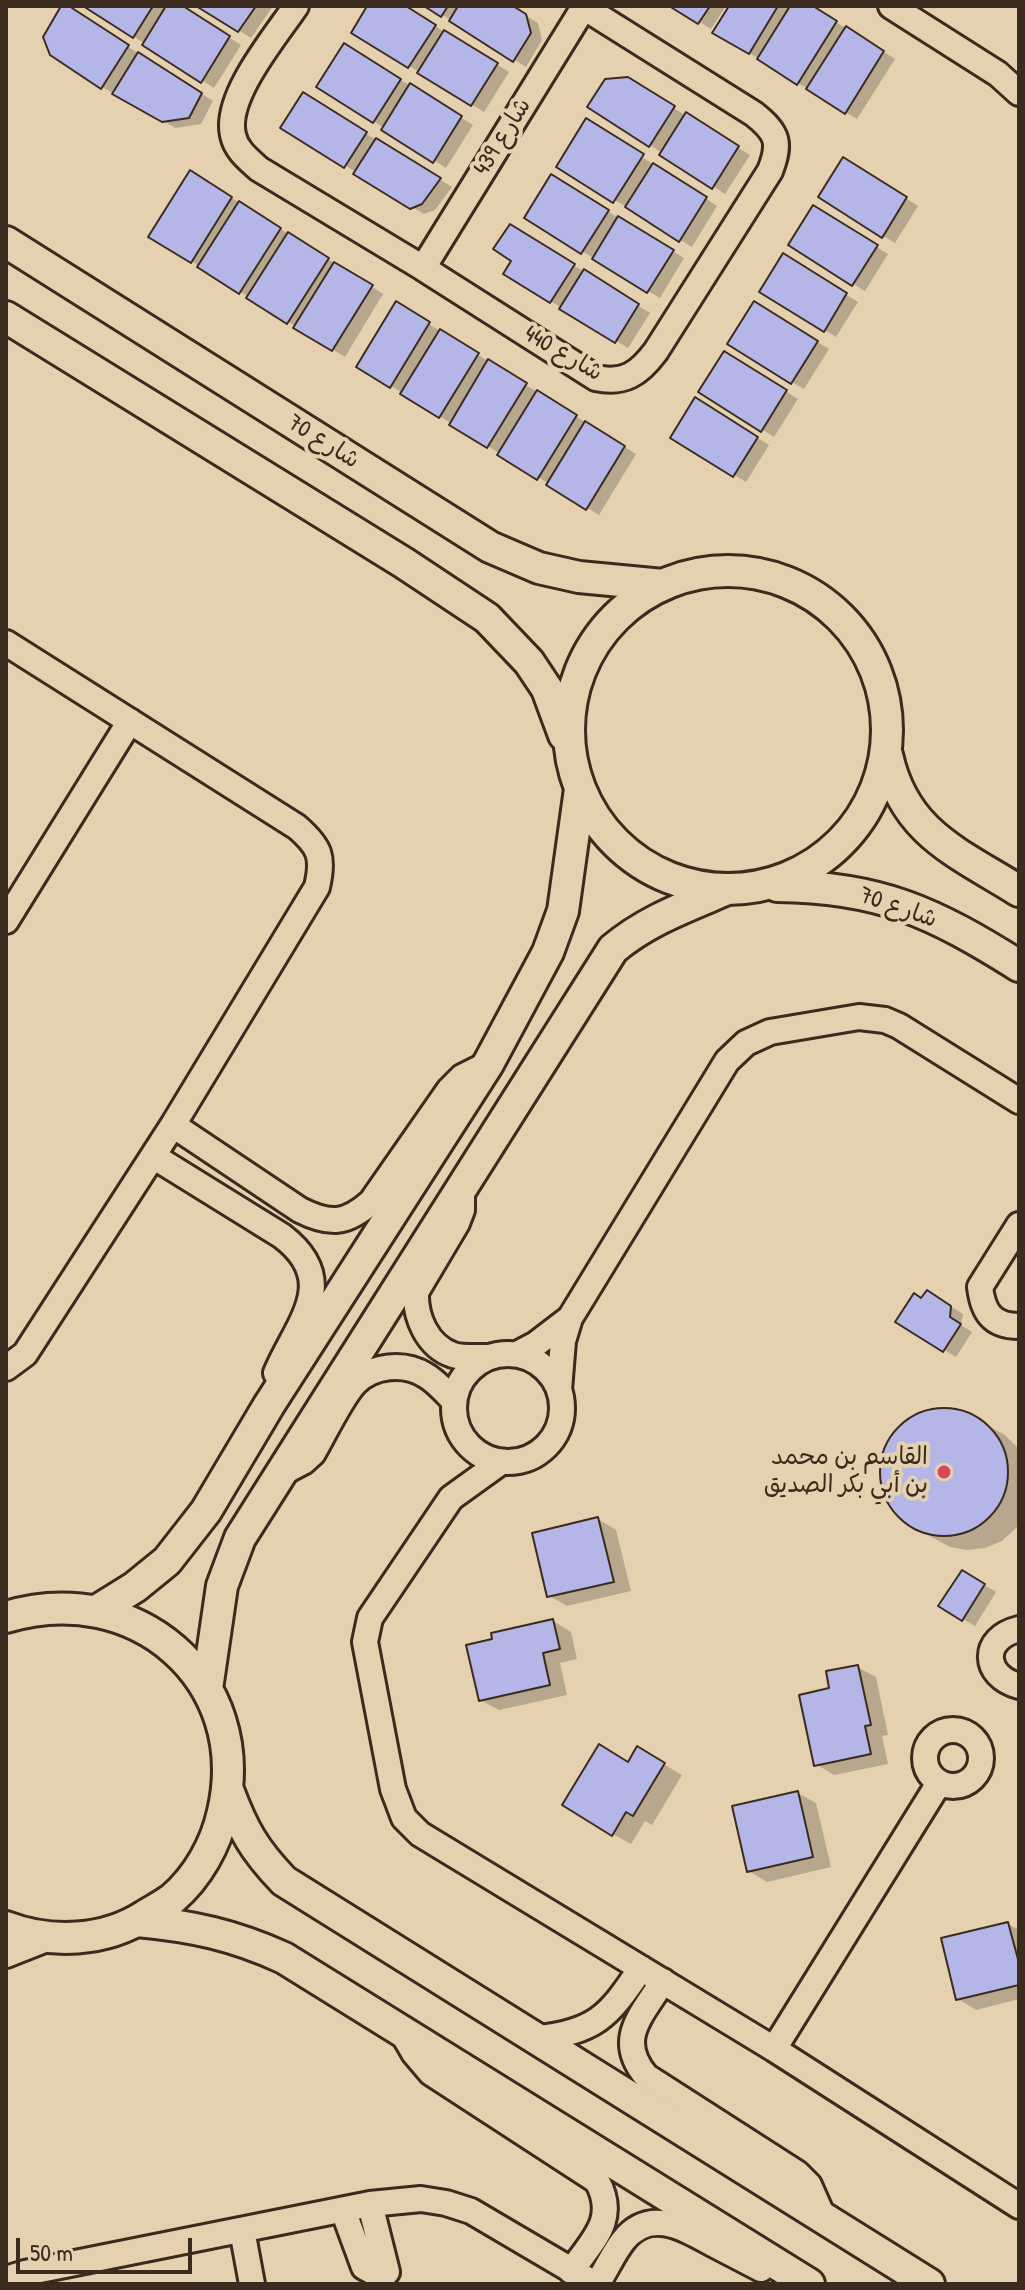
<!DOCTYPE html>
<meta charset="utf-8">
<style>
body{margin:0}
#map{position:relative;width:1025px;height:2290px;overflow:hidden;background:#e5d1af;font-family:"Patrick Hand",sans-serif}
canvas{display:block}
.frame{position:absolute;inset:0;border:8px solid #3b2a1e;pointer-events:none}
.scale{position:absolute;left:16px;top:2238px;width:176px;height:36px;box-sizing:border-box;border:4px solid #3b2a1e;border-top:0;padding-left:10px;font-size:24px;line-height:28px;white-space:nowrap;color:#3b2a1e;-webkit-text-stroke:6px #e5d1af;paint-order:stroke}
</style>
<div id="map">
<canvas width="1025" height="2290"></canvas>
<div class="frame"></div>
<div class="scale">50 m</div>
</div>
<script>
const g = document.querySelector('canvas').getContext('2d');
g.lineJoin = 'round';
function fillPath(path, color) {
  g.fillStyle = color;
  g.fill(path, 'evenodd');
}
function strokePath(path, color, width, dash) {
  g.strokeStyle = color;
  g.lineWidth = width;
  g.lineCap = dash ? 'butt' : 'round';
  g.setLineDash(dash || []);
  g.stroke(path);
}
function write(font, color, halo, rows, align = 'center') {
  g.font = font + ' "Patrick Hand","Playpen Sans Arabic",sans-serif';
  g.lineWidth = 8;
  g.setLineDash([]);
  g.textBaseline = 'middle';
  g.strokeStyle = halo;
  g.fillStyle = color;
  for (const [text, x, y, turn = 0] of rows) {
    g.save();
    g.translate(x, y);
    g.rotate((+turn || 0) * Math.PI / 180);
    g.textAlign = isNaN(turn) ? turn : align;
    if (halo) g.strokeText(text, 0, 0);
    g.fillText(text, 0, 0);
    g.restore();
  }
}
const shadow = new Path2D(`
 M 64,6 L 213,101 L 201,124 L 176,128 L 102,87 L 51,54 Z
 M 86,6 L 180,6 L 241,45 L 214,88 Z
 M 199,6 L 273,6 L 251,38 Z
 M 370,6 L 403,6 L 509,72 L 484,112 L 354,32 Z
 M 428,6 L 510,6 L 538,23 L 542,40 L 526,67 Z
 M 673,6 L 726,6 L 711,29 Z
 M 731,6 L 810,6 L 895,59 L 857,119 L 715,32 Z
 M 356,52 L 473,125 L 446,168 L 319,86 Z
 M 628,80 L 750,155 L 725,194 L 650,145 Z
 M 315,102 L 452,187 L 435,210 L 424,214 L 283,127 Z
 M 587,121 L 717,206 L 692,247 L 559,166 Z
 M 843,159 L 918,206 L 895,243 L 820,197 Z
 M 552,177 L 684,258 L 660,298 L 527,218 Z
 M 202,179 L 383,294 L 345,357 L 151,236 Z
 M 814,208 L 888,254 L 865,291 L 791,245 Z
 M 511,226 L 650,313 L 628,348 L 506,274 L 514,260 Z
 M 794,263 L 858,302 L 836,337 L 762,291 Z
 M 397,304 L 636,454 L 599,515 L 359,366 Z
 M 755,304 L 829,349 L 804,389 L 792,382 Z
 M 736,360 L 798,399 L 774,437 L 701,391 Z
 M 696,400 L 769,445 L 746,482 L 673,437 Z
 M 939,1299 L 963,1314 L 961,1325 L 972,1332 L 956,1357 L 898,1321 L 922,1300 Z
 M 946,1409 L 963,1412 L 979,1421 L 1005,1435 L 1019,1449 L 1019,1525 L 1002,1541 L 985,1548 L 967,1550 L 950,1547 L 933,1538 L 908,1524 L 895,1511 L 886,1496 L 881,1479 L 882,1461 L 887,1444 L 897,1429 L 911,1418 L 928,1411 Z
 M 598,1519 L 616,1530 L 631,1591 L 567,1606 L 548,1595 Z
 M 963,1572 L 996,1592 L 975,1626 L 941,1606 Z
 M 553,1621 L 571,1632 L 577,1659 L 560,1663 L 567,1695 L 499,1710 L 480,1700 Z
 M 857,1667 L 876,1677 L 888,1735 L 882,1736 L 888,1764 L 834,1775 L 816,1764 L 832,1690 Z
 M 638,1749 L 682,1775 L 652,1825 L 645,1821 L 631,1844 L 613,1834 Z
 M 798,1793 L 816,1803 L 831,1867 L 767,1882 L 749,1871 Z
 M 1008,1924 L 1019,1930 L 1019,1999 L 976,2010 L 958,1999 Z`);
const building = new Path2D(`
 M 61,6 L 69,6 L 129,45 L 101,89 L 50,55 L 43,37 Z
 M 83,6 L 153,6 L 133,38 Z
 M 166,6 L 183,6 L 230,36 L 201,83 L 142,45 Z
 M 196,6 L 256,6 L 238,32 Z
 M 367,6 L 406,6 L 436,25 L 408,68 L 351,33 Z
 M 424,6 L 448,6 L 441,17 Z
 M 458,6 L 513,6 L 526,14 L 531,33 L 513,62 L 449,21 Z
 M 669,6 L 710,6 L 698,24 Z
 M 729,6 L 778,6 L 749,54 L 712,33 Z
 M 790,6 L 813,6 L 837,21 L 797,85 L 757,59 Z
 M 846,26 L 884,51 L 845,114 L 806,89 Z
 M 444,30 L 498,63 L 471,106 L 417,73 Z
 M 344,43 L 401,79 L 373,123 L 316,87 Z
 M 138,52 L 202,93 L 189,118 L 162,122 L 112,94 Z
 M 628,77 L 675,106 L 649,147 L 587,107 L 605,79 Z
 M 410,83 L 462,116 L 433,163 L 381,130 Z
 M 303,92 L 367,132 L 344,168 L 280,128 Z
 M 686,112 L 739,146 L 712,189 L 659,155 Z
 M 586,118 L 644,154 L 613,203 L 556,167 Z
 M 376,138 L 441,178 L 422,204 L 410,209 L 353,174 Z
 M 843,157 L 907,197 L 882,238 L 818,197 Z
 M 653,163 L 707,197 L 679,242 L 625,207 Z
 M 190,170 L 232,197 L 191,263 L 148,237 Z
 M 551,174 L 609,210 L 581,254 L 524,218 Z
 M 239,201 L 281,228 L 239,294 L 197,267 Z
 M 813,205 L 878,245 L 852,286 L 788,245 Z
 M 618,216 L 674,250 L 647,293 L 592,259 Z
 M 510,224 L 575,264 L 550,303 L 503,274 L 511,261 L 493,249 Z
 M 288,232 L 329,258 L 287,324 L 246,298 Z
 M 783,253 L 847,293 L 824,332 L 759,292 Z
 M 334,262 L 373,285 L 332,351 L 293,328 Z
 M 584,269 L 639,304 L 615,343 L 559,309 Z
 M 396,301 L 430,322 L 390,388 L 356,367 Z
 M 754,301 L 818,341 L 791,384 L 727,344 Z
 M 440,329 L 479,353 L 439,418 L 400,394 Z
 M 724,351 L 787,390 L 761,432 L 698,392 Z
 M 488,359 L 527,383 L 487,448 L 449,425 Z
 M 537,390 L 577,415 L 537,480 L 497,455 Z
 M 695,397 L 758,437 L 733,477 L 670,438 Z
 M 585,421 L 625,446 L 586,510 L 546,485 Z
 M 927,1290 L 951,1306 L 950,1317 L 961,1324 L 943,1352 L 895,1322 L 914,1293 L 921,1298 Z
 M880 1472a64 64 0 1 1 128 0a64 64 0 1 1-128 0Z
 M 598,1517 L 614,1582 L 547,1597 L 532,1533 Z
 M 962,1570 L 985,1584 L 962,1621 L 938,1606 Z
 M 553,1619 L 560,1649 L 543,1653 L 550,1685 L 479,1701 L 466,1645 L 492,1639 L 491,1633 Z
 M 858,1665 L 871,1725 L 865,1726 L 871,1754 L 814,1766 L 799,1695 L 829,1688 L 826,1671 Z
 M 599,1744 L 628,1762 L 637,1746 L 665,1763 L 633,1816 L 626,1812 L 612,1836 L 562,1805 Z
 M 798,1791 L 813,1857 L 747,1872 L 732,1806 Z
 M 1008,1922 L 1019,1963 L 1019,1985 L 956,2000 L 941,1938 Z`);
const minor = new Path2D(`
 M 296,6 C 275,37 224,97 233,135 C 236,150 248,159 259,169 L 423,268 L 596,378 C 624,384 639,374 656,351 L 770,171 C 781,143 778,133 754,114 L 582,6
 M 891,6 L 998,74 L 1019,93
 M 423,268 L 584,7
 M 6,643 L 297,827 C 320,847 324,857 317,887 L 173,1125 L 25,1354 L 6,1368
 M 6,921 L 130,721
 M 173,1125 L 300,1210 C 330,1225 346,1224 371,1202 L 449,1090 L 462,1077 L 488,1064
 M 153,1156 L 282,1236 C 341,1281 298,1322 276,1373
 M 462,1190 L 462,1210 L 457,1223 L 416,1292 C 415,1317 427,1346 453,1355 C 463,1358 476,1357 486,1357
 M 1019,1225 L 980,1287 C 983,1312 992,1326 1019,1326
 M454 1408a54 54 0 1 1 108 0a54 54 0 1 1-108 0Z
 M 517,1354 L 536,1344 L 570,1318
 M 559,1390 L 563,1341 L 570,1318 L 727,1061 L 746,1043 L 770,1032 L 859,1017 L 885,1020 L 899,1026 L 1019,1101
 M 501,1462 L 451,1498 L 370,1618 L 365,1642 L 393,1789 L 404,1818 L 420,1834 L 774,2049 L 1019,2206
 M 284,1472 L 303,1462 L 313,1453 C 324,1434 341,1398 355,1383 C 373,1365 404,1362 425,1375 C 436,1381 445,1392 453,1400
 M 1019,1629 C 981,1638 982,1676 1019,1686
 M925 1758a28 28 0 1 1 56 0a28 28 0 1 1-56 0Z
 M 6,1955 L 49,1938
 M 663,1981 C 642,2015 615,2039 646,2076 L 797,2173 L 809,2185 L 824,2219
 M 403,2034 L 414,2053 L 431,2073 L 597,2181 C 618,2219 593,2240 571,2271
 M 533,2039 C 596,2031 607,2019 641,1968
 M 774,2049 L 939,1783
 M 343,2210 L 364,2267 L 375,2273 L 387,2272 L 370,2204
 M 242,2230 L 252,2284
 M 6,2279 L 25,2273 L 370,2204 L 421,2199 L 446,2203 L 471,2211 L 595,2284
 M 597,2284 C 606,2270 613,2254 623,2241 C 649,2208 682,2227 711,2243 C 728,2252 744,2260 761,2269`);
const major = new Path2D(`
 M 6,242 L 490,547 L 539,568 L 579,577 L 663,585
 M 6,317 L 404,563 L 487,618 L 529,662 L 547,689 L 564,735
 M569 730a159 159 0 1 1 318 0a159 159 0 1 1-318 0Z
 M 887,755 C 904,833 957,852 1019,891
 M 777,886 C 880,887 933,912 1019,966
 M 98,1610 L 135,1587 L 167,1561 L 206,1511 L 269,1405 L 488,1064 L 548,952 L 563,911 L 580,789
 M 6,1617 C 134,1578 254,1678 223,1812 C 216,1844 198,1877 172,1899 C 164,1905 154,1910 146,1915 C 105,1942 51,1944 6,1927
 M 207,1689 L 222,1586 L 240,1538 L 613,949 C 646,921 685,907 725,890
 M 228,1790 C 243,1830 254,1850 284,1881 L 929,2284
 M 137,1921 C 192,1926 234,1935 284,1958 L 809,2284`);
const markers = [
 [944,1472,8,"#d1495b"]
];
const streetNames = [
 ["شارع 439",503,137,-58],
 ["شارع 440",563,354,30],
 ["شارع 70",323,442,32],
 ["شارع 70",898,908,19]
];
const poiNames = [
 ["القاسم بن محمد",928,1458],
 ["بن أبي بكر الصديق",928,1486]
];
fillPath(shadow, '#0003');
fillPath(building, '#b3b6e7');
strokePath(building, '#3b2a1e', 2);
strokePath(minor, '#3b2a1e', 30);
strokePath(major, '#3b2a1e', 36);
strokePath(minor, '#e5d1af', 24);
strokePath(major, '#e5d1af', 30);
for (const [x, y, r, color] of markers) {
  const dot = new Path2D();
  dot.arc(x, y, r, 0, 2 * Math.PI);
  g.fillStyle = color;
  g.fill(dot);
  strokePath(dot, '#e5d1af', 3);
}
write('24px', '#3b2a1e', '#e5d1af', streetNames);
write('24px', '#3b2a1e', '#e5d1af', poiNames, 'right');
</script>
